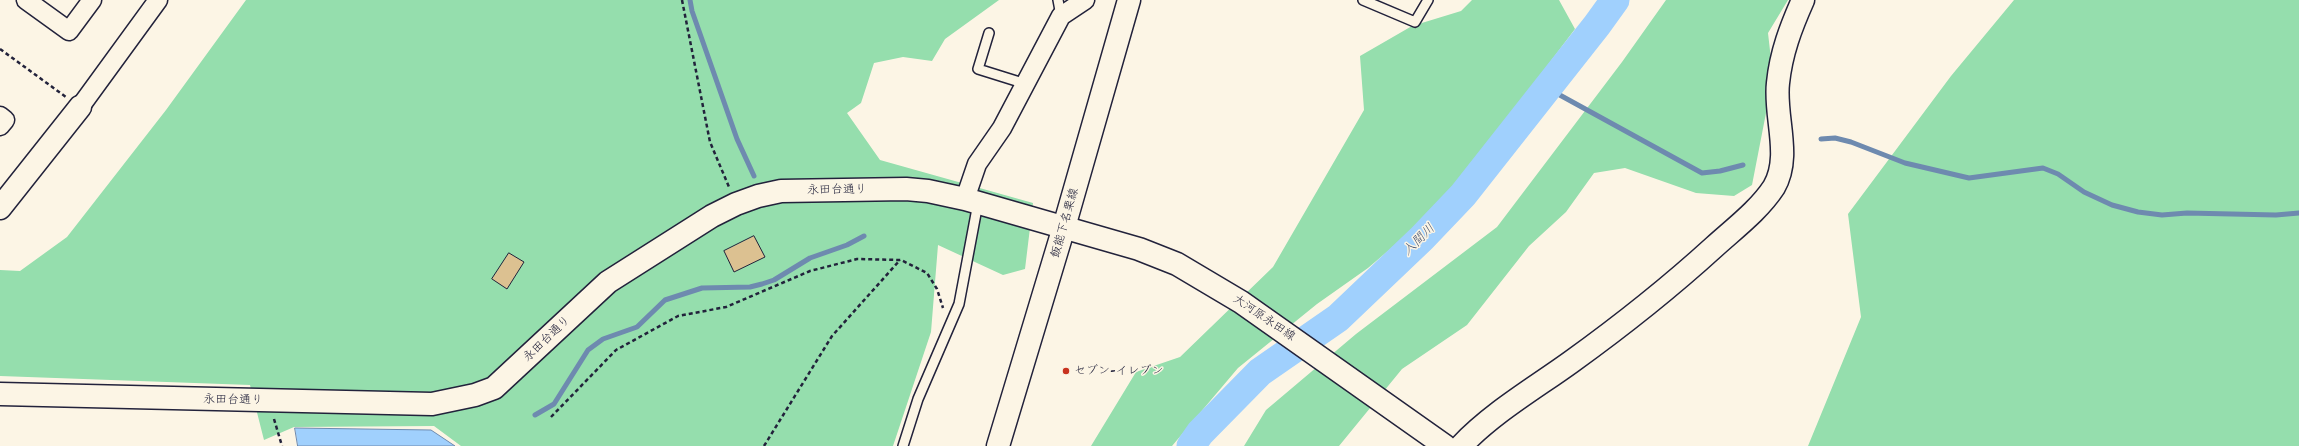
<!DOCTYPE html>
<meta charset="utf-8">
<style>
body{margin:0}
canvas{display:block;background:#fcf5e5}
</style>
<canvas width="2299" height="446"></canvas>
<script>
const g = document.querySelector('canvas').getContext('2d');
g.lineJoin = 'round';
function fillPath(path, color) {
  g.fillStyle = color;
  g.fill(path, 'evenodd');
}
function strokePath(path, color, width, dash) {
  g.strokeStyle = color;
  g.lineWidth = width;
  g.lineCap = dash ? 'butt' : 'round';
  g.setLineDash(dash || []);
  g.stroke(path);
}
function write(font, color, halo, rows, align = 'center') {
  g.font = font + ' Sriracha,"Klee One",sans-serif';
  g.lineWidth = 3;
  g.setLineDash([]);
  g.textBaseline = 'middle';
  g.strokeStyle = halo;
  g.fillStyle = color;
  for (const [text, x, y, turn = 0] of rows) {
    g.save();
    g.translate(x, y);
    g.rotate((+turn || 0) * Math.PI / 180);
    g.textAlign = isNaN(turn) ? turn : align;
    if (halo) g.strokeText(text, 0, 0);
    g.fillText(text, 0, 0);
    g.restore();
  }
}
const green = new Path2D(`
 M 246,0 L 999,0 L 945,39 L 932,61 L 903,57 L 874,63 L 861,103 L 847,113 L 880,160 L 1033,203 L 1025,269 L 1003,275 L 938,245 L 931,332 L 893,446 L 461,446 L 434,426 L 294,427 L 264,440 L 250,385 L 0,376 L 0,270 L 20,271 L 67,237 L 166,110 Z
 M 1472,0 L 1559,0 L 1575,29 L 1443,204 L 1368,268 L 1317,304 L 1238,368 L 1172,446 L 1091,446 L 1136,372 L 1180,357 L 1273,267 L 1364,110 L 1360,56 L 1412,26 L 1461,11 Z
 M 1666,0 L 1788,0 L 1768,33 L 1773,77 L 1752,185 L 1734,196 L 1696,193 L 1625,168 L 1594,173 L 1566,212 L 1529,246 L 1467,325 L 1402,369 L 1339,446 L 1244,446 L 1266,410 L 1356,334 L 1497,227 L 1622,62 Z
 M 2014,0 L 2299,0 L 2299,446 L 1808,446 L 1861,317 L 1848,214 L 1951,76 Z`);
const water = new Path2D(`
 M 295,428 L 431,430 L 455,446 L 298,446 Z`);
const stream = new Path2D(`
 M 690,0 L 692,11 L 737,139 L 754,176
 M 1547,88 L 1702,173 L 1720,171 L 1743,165
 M 1821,139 L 1835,138 L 1851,142 L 1905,163 L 1969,178 L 2043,168 L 2058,174 L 2084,192 L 2112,205 L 2138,212 L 2162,215 L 2187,213 L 2276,215 L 2299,213
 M 535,415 L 554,404 L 588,350 L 603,339 L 637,327 L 665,300 L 702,288 L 750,287 L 762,284 L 774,280 L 810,258 L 847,245 L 864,236`);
const river = new Path2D(`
 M 1191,446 L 1200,433 L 1260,372 L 1338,318 L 1422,238 L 1463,195 L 1597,25 L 1615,0`);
const building = new Path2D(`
 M 754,236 L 765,257 L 734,272 L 724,251 Z
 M 509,253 L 524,262 L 507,289 L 492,279 Z`);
const path = new Path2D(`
 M 682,0 L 710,142 L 729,187
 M 0,49 L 66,97
 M 551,417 L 616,350 L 678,316 L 726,307 L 810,271 L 857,259 L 901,260 L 927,273 L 937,289 L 943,308
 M 274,419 L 282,446
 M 764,446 L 832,336 L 900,260`);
const service = new Path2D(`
 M 1058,0 L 1061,16
 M 1363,0 L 1415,22 L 1428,0
 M 989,33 L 978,69 L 1026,84
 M 903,446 L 918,399 L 959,304 L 978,203`);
const minor = new Path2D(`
 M 26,0 L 69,31 L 92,0
 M 80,107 L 158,0
 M 0,116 L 5,120 L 0,126
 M 965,199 L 977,164 L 1002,128 L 1061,16 L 1085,0`);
const tertiary = new Path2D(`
 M 0,208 L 80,107
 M 0,394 L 432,404 L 475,395 L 494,388 L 608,282 L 712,216 L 736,204 L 758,196 L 781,191 L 906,189 L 928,191 L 965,199 L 1139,249 L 1177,264 L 1241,302 L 1445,446
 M 1461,446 C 1492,413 1535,388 1571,362 C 1621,326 1669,288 1714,247 C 1735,228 1759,210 1774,187 C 1792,156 1774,116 1778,83 C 1781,53 1791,27 1803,0`);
const primary = new Path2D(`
 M 998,446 L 1064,227 L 1129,0`);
const markers = [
 [1066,371,4,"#c8321e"]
];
const streetNames = [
 ["永田台通り",837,190,-1],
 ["飯能下名栗線",1065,223,-74],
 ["大河原永田線",1264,318,34],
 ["永田台通り",547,339,-44],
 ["永田台通り",233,400,1]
];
const poiNames = [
 ["セブン-イレブン",1074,371]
];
const waterNames = [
 ["入間川",1419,240,-45]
];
fillPath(green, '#95dead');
fillPath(water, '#a0d0fd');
strokePath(water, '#6e8aaf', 1);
strokePath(stream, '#6e8aaf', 5);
strokePath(river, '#a0d0fd', 29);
fillPath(building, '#dcc191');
strokePath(building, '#22223b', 1);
strokePath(service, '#22223b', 12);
strokePath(minor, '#22223b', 21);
strokePath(tertiary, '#22223b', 25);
strokePath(primary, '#22223b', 25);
strokePath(path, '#22223b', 2.5, [4, 3]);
strokePath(service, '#fcf5e5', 9);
strokePath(minor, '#fcf5e5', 18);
strokePath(tertiary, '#fcf5e5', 22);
strokePath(primary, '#fcf5e5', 22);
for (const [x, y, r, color] of markers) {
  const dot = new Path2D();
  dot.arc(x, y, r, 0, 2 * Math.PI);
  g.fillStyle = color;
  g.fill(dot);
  strokePath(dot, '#fcf5e5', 1.5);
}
write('12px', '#22223b', '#fcf5e5', streetNames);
write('12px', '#22223b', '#fcf5e5', poiNames, 'left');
write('italic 13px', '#485675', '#fcf5e5', waterNames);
</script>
